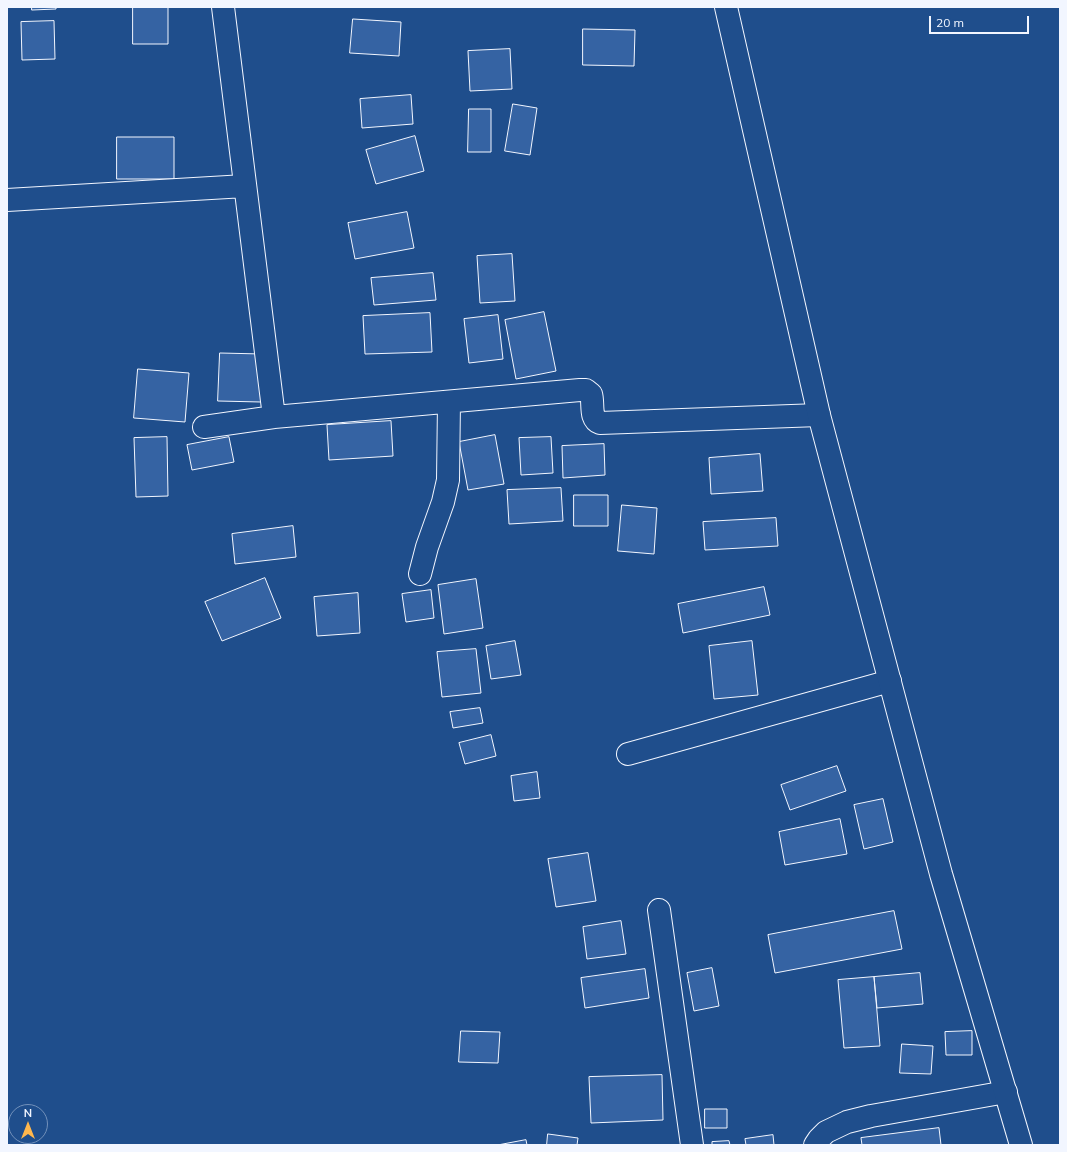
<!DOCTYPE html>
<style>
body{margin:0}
#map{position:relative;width:1067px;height:1152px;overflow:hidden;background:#1f4e8c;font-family:Mulish,sans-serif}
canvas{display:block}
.frame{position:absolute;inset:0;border:8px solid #f2f6ff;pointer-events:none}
.north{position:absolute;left:8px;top:1104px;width:40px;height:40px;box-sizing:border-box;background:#1f4e8c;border:1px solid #7391ba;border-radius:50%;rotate:0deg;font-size:11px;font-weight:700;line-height:16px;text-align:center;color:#f2f6ff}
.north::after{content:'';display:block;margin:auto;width:14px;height:18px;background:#ffb74d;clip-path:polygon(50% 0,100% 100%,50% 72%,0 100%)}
.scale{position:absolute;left:929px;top:16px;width:100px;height:18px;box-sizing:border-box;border:2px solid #f2f6ff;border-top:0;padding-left:5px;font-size:12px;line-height:14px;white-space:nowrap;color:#f2f6ff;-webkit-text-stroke:3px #1f4e8c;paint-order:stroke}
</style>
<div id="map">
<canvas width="1067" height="1152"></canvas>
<div class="frame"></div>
<div class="north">N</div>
<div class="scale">20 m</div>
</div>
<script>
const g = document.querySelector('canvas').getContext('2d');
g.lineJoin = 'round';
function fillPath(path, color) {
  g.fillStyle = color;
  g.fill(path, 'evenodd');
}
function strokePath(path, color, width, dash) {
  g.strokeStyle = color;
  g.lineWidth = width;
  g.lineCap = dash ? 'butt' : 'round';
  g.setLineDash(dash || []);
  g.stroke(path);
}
const building = new Path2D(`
 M 32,7 L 56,7 L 56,9 L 32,10 Z
 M 133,7 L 168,7 L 168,44 L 133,44 Z
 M 353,19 L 401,22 L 399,56 L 350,53 Z
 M 54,21 L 55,59 L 22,60 L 21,22 Z
 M 583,29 L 635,30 L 634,66 L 583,65 Z
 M 510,49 L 512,89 L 470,91 L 468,51 Z
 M 411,95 L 413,124 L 362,128 L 360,99 Z
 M 513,104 L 537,108 L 530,155 L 505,151 Z
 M 469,109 L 491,109 L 491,152 L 468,152 Z
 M 415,136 L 424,171 L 376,184 L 366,150 Z
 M 117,137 L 174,137 L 174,179 L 117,179 Z
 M 407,212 L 414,248 L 355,259 L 348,223 Z
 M 512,254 L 515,301 L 480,303 L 477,256 Z
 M 433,273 L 436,300 L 374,305 L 371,278 Z
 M 544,312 L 556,371 L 516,379 L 505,320 Z
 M 430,313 L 432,352 L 365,354 L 363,316 Z
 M 498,315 L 503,359 L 469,363 L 464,319 Z
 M 220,353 L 262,354 L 261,402 L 218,401 Z
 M 138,369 L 189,373 L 185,422 L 134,418 Z
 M 391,421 L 393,456 L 329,460 L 327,425 Z
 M 495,435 L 504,484 L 468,490 L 459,442 Z
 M 167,437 L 168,496 L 136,497 L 134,438 Z
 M 229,437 L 234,462 L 192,470 L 187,445 Z
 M 551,437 L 553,473 L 521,475 L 519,438 Z
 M 604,444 L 605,475 L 563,478 L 562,446 Z
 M 760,454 L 763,491 L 711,494 L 709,458 Z
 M 561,488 L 563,521 L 509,524 L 507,490 Z
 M 574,495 L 608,495 L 608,526 L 574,526 Z
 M 622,505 L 657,508 L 654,554 L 618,551 Z
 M 776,518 L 778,546 L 705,550 L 703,522 Z
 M 293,526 L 296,557 L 235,564 L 232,534 Z
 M 265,578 L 281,618 L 222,641 L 205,602 Z
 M 476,579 L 483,628 L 444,634 L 438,585 Z
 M 764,587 L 770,615 L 683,633 L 678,604 Z
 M 431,590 L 434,618 L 406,622 L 402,594 Z
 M 358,593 L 360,633 L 317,636 L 314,597 Z
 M 515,641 L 521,675 L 491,679 L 486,646 Z
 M 752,641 L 758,695 L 714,699 L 709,646 Z
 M 476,649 L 481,693 L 442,697 L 437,652 Z
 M 480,708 L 483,723 L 453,728 L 450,712 Z
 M 491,735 L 496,756 L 465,764 L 459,743 Z
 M 837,766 L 846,791 L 790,810 L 781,785 Z
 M 537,772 L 540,798 L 514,801 L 511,776 Z
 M 883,799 L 893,842 L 864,849 L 854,805 Z
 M 840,819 L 847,854 L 785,865 L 779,832 Z
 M 588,853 L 596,901 L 556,907 L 548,859 Z
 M 894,911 L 902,949 L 775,973 L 768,935 Z
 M 621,921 L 626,954 L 587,959 L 583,927 Z
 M 712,968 L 719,1006 L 694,1011 L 687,973 Z
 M 645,969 L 649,998 L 585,1008 L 581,978 Z
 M 920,973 L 923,1004 L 877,1008 L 874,977 Z
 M 874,977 L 880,1046 L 844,1048 L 838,980 Z
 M 461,1031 L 500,1032 L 498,1063 L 459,1062 Z
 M 972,1031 L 972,1055 L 946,1055 L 945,1032 Z
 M 902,1044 L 933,1046 L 931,1074 L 900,1073 Z
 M 662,1075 L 663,1120 L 591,1123 L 589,1077 Z
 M 705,1109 L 727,1109 L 727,1128 L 705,1128 Z
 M 939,1128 L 941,1145 L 862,1145 L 861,1138 Z
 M 548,1134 L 578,1138 L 577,1145 L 547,1145 Z
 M 773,1135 L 774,1145 L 746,1145 L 745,1139 Z
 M 526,1140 L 527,1145 L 498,1145 Z
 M 729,1141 L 730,1145 L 712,1145 L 712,1142 Z`);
const street = new Path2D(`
 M 223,7 L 274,417
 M 7,200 L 245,186
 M 204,427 L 274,417 L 580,390 L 586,390 L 591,394 C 594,403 589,419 600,423 L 819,415
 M 420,574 L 427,547 L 443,502 L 448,480 L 449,402
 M 628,754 L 890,681
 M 659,910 L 692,1145
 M 815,1145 L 819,1139 L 826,1132 L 847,1122 L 871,1116 L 1006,1092`);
const secondary = new Path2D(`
 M 726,7 L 819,415 L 941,874 L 1021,1145`);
fillPath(building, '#3563a3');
strokePath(building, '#f2f6ff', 1);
strokePath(street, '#f2f6ff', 24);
strokePath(secondary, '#f2f6ff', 24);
strokePath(street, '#1f4e8c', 22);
strokePath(secondary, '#1f4e8c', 22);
</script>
